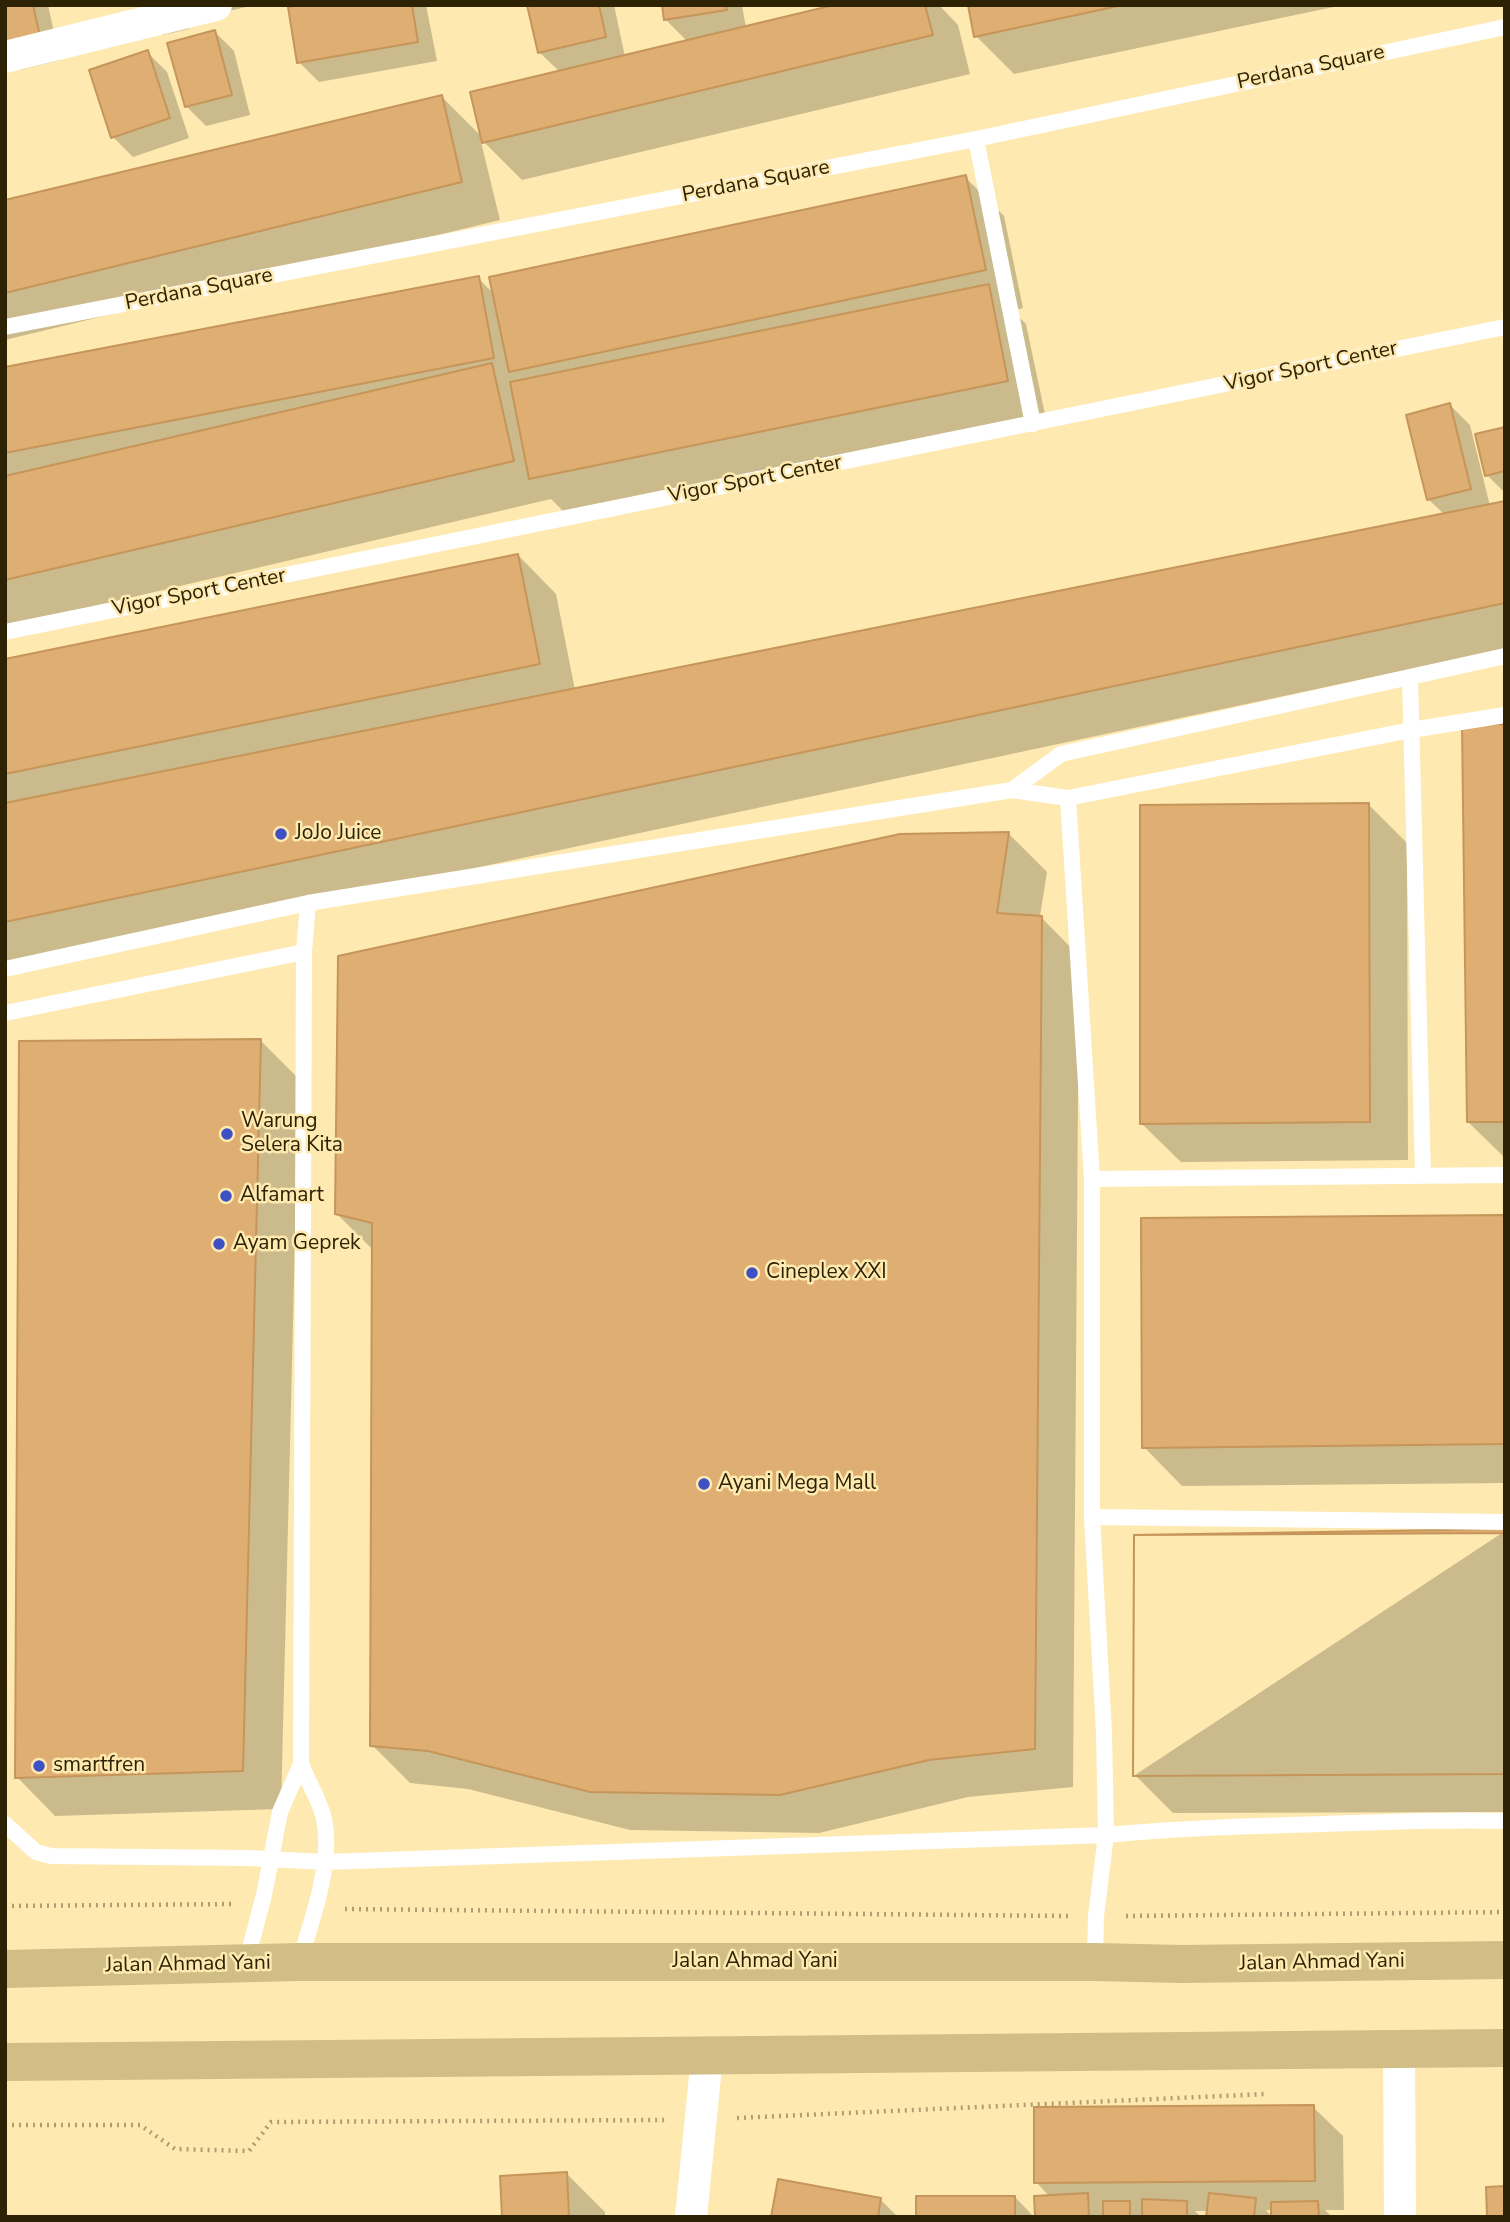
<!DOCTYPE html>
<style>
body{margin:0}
#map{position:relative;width:1510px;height:2222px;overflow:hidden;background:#fee9b0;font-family:"Nunito Sans",sans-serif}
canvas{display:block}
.frame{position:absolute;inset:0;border:7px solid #2d2304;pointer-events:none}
</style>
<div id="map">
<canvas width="1510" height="2222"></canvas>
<div class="frame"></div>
</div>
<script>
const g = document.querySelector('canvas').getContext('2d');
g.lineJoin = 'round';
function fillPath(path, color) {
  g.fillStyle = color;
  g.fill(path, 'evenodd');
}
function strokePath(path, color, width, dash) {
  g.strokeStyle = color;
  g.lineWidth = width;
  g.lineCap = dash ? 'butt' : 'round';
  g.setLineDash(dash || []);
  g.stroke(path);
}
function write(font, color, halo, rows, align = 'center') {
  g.font = font + ' "Nunito Sans",sans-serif';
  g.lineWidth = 5;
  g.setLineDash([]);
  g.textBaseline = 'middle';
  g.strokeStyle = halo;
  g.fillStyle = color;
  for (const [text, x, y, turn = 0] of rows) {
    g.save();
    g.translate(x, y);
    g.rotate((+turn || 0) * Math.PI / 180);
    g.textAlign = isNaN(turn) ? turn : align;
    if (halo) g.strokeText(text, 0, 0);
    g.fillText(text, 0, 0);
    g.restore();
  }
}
const shadow = new Path2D(`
 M 5,5 L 48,5 L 60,60 L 20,70 L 5,55 Z
 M 141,5 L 184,5 L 189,29 L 163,35 L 143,15 Z
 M 202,5 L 255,5 L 211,15 Z
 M 308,5 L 426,5 L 437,61 L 319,82 L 299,62 Z
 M 529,5 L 614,5 L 625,57 L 688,42 L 666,20 L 663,5 L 742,5 L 746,28 L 842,5 L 939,5 L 958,25 L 970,74 L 522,180 L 480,138 L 500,220 L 5,340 L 5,202 L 441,96 L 483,138 L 560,72 L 539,52 Z
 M 970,5 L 1343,5 L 1014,74 L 976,36 Z
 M 214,31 L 234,51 L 250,115 L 206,126 L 186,106 Z
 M 147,52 L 167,72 L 189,138 L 133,157 L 113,137 Z
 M 965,177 L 1004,216 L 1023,308 L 1013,311 L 1026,324 L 1046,419 L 569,517 L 551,499 L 5,627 L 5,369 L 478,278 L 494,294 Z
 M 1450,405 L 1470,425 L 1490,506 L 1505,503 L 1505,649 L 5,968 L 5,661 L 518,555 L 556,594 L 575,690 L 1445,515 L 1428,499 Z
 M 1505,429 L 1505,493 L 1487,475 Z
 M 1505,726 L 1505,1158 L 1468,1122 Z
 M 1368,804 L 1407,843 L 1408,1160 L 1181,1162 L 1142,1124 Z
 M 1008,833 L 1047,872 L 1040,916 L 1079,956 L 1073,1787 L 968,1797 L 819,1833 L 630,1830 L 468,1789 L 410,1783 L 372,1745 L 373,1250 L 337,1214 Z
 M 261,1041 L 299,1079 L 281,1809 L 55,1816 L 17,1777 Z
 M 1505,1216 L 1505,1483 L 1182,1486 L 1144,1447 Z
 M 1505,1531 L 1505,1812 L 1173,1813 L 1135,1775 Z
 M 1313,2107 L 1343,2136 L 1344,2210 L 1325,2210 L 1332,2217 L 1273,2217 L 1273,2210 L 1266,2210 L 1272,2217 L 1208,2217 L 1208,2211 L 1195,2211 L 1201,2217 L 1037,2217 L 1050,2197 L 1036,2182 Z
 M 567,2174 L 605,2212 L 605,2217 L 504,2217 Z
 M 1015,2197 L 1034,2217 L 918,2217 Z
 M 880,2199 L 898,2217 L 773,2217 Z`);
const building = new Path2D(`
 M 5,5 L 33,5 L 41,41 L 5,49 Z
 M 298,5 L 412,5 L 418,42 L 297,63 L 288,7 Z
 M 527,5 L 599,5 L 606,37 L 538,53 Z
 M 662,5 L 726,5 L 727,10 L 664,20 Z
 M 834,5 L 925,5 L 933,35 L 482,143 L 470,92 Z
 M 968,5 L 1123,5 L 974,37 Z
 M 215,30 L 232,95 L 185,107 L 167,43 Z
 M 148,50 L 170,118 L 111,138 L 89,70 Z
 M 442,95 L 462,182 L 5,293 L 5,200 Z
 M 966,175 L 986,270 L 509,372 L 489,277 Z
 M 479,276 L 494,358 L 5,453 L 5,367 Z
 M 989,284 L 1008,381 L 529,479 L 510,382 Z
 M 492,363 L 514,461 L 5,580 L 5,476 Z
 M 1450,403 L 1471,489 L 1427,500 L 1406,415 Z
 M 1505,427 L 1505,471 L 1485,476 L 1475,434 Z
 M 1505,501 L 1505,603 L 5,922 L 5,803 Z
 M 518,554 L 540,664 L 5,774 L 5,659 Z
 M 1505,724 L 1505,1122 L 1467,1122 L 1462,725 Z
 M 1369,803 L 1370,1122 L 1140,1124 L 1140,805 Z
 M 1009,832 L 997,913 L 1042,916 L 1035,1749 L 929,1760 L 780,1795 L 590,1792 L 428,1751 L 370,1746 L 372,1223 L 335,1214 L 338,956 L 900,834 Z
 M 261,1039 L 243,1771 L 15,1778 L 19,1041 Z
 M 1505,1215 L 1505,1444 L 1142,1448 L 1141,1218 Z
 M 1505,1529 L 1505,1774 L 1133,1776 L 1134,1535 Z
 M 1505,1533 L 1505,1774 L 1133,1776 L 1134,1535 Z
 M 1314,2105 L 1315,2181 L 1034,2183 L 1034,2107 Z
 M 567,2172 L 569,2217 L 502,2217 L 500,2176 Z
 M 778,2179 L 881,2198 L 878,2217 L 771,2217 Z
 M 1505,2186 L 1505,2217 L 1487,2217 L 1486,2187 Z
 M 1088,2193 L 1089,2217 L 1035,2217 L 1034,2196 Z
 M 1209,2193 L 1256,2198 L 1254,2217 L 1206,2217 Z
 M 916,2196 L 1015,2196 L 1015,2217 L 916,2217 Z
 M 1142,2199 L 1187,2201 L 1187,2217 L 1142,2217 Z
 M 1103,2201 L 1130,2201 L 1130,2217 L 1103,2217 Z
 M 1318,2201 L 1319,2217 L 1271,2217 L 1271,2202 Z`);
const path = new Path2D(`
 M 5,1906 L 232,1904
 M 345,1909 L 1068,1916
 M 1126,1916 L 1505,1912
 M 737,2118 L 1266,2094
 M 5,2125 L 140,2125 L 175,2149 L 249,2151 L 271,2122 L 665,2120`);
const service = new Path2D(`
 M 976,139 L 1033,424
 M 5,327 L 976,139 L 1505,27
 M 5,632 L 1505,327
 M 1410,677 L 1423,1176
 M 1012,790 L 1061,754 L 1505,656
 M 1068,798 L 1092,1179 L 1092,1517 L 1104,1732 L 1106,1835 L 1096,1916 L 1095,1962
 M 5,969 L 308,903 L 1012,790 L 1068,798 L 1411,730 L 1505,715
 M 5,1013 L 304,952
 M 1092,1179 L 1505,1175
 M 1092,1517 L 1505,1522
 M 5,1824 L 36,1852 L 51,1856 L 248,1858 L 325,1862 L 1106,1835 C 1178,1828 1251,1826 1324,1824 C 1384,1822 1444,1819 1505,1821
 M 299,1962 C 312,1921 333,1862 324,1819 C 320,1801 308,1782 301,1764 L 304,952 L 308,903
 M 246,1963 L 264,1895 L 280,1812 L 301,1764`);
const minor = new Path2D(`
 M 5,57 L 216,5
 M 1399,2049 L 1400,2217
 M 691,2217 L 707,2056`);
const trunk = new Path2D(`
 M 5,1969 L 299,1962 L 1095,1962 L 1181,1964 L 1505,1960
 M 5,2062 L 1505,2048`);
const markers = [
 [281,834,7,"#3d51c4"],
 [227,1134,7,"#3d51c4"],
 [226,1196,7,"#3d51c4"],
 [219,1244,7,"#3d51c4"],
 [752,1273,7,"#3d51c4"],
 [704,1484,7,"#3d51c4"],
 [39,1766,7,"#3d51c4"]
];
const streetNames = [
 ["Perdana Square",1311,68,-12],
 ["Perdana Square",756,182,-11],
 ["Perdana Square",199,290,-11],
 ["Vigor Sport Center",1311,367,-12],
 ["Vigor Sport Center",755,480,-11],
 ["Vigor Sport Center",199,593,-11],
 ["Jalan Ahmad Yani",755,1962],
 ["Jalan Ahmad Yani",1322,1963,-1],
 ["Jalan Ahmad Yani",188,1965,-1]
];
const poiNames = [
 ["JoJo Juice",295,834],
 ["Warung",241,1122],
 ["Selera Kita",241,1146],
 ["Alfamart",240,1196],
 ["Ayam Geprek",233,1244],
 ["Cineplex XXI",766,1273],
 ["Ayani Mega Mall",718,1484],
 ["smartfren",53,1766]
];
fillPath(shadow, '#0003');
fillPath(building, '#dfae72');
strokePath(building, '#c5955a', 2);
strokePath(path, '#af9e6f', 4.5, [2, 5]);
strokePath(service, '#fff', 16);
strokePath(minor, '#fff', 32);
strokePath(trunk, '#d0be86', 38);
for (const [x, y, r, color] of markers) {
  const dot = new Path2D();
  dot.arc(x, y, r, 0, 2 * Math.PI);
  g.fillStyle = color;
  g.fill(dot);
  strokePath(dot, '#fee9b0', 2.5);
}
write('21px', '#2d2304', '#fee9b0', streetNames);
write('21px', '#2d2304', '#fee9b0', poiNames, 'left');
</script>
